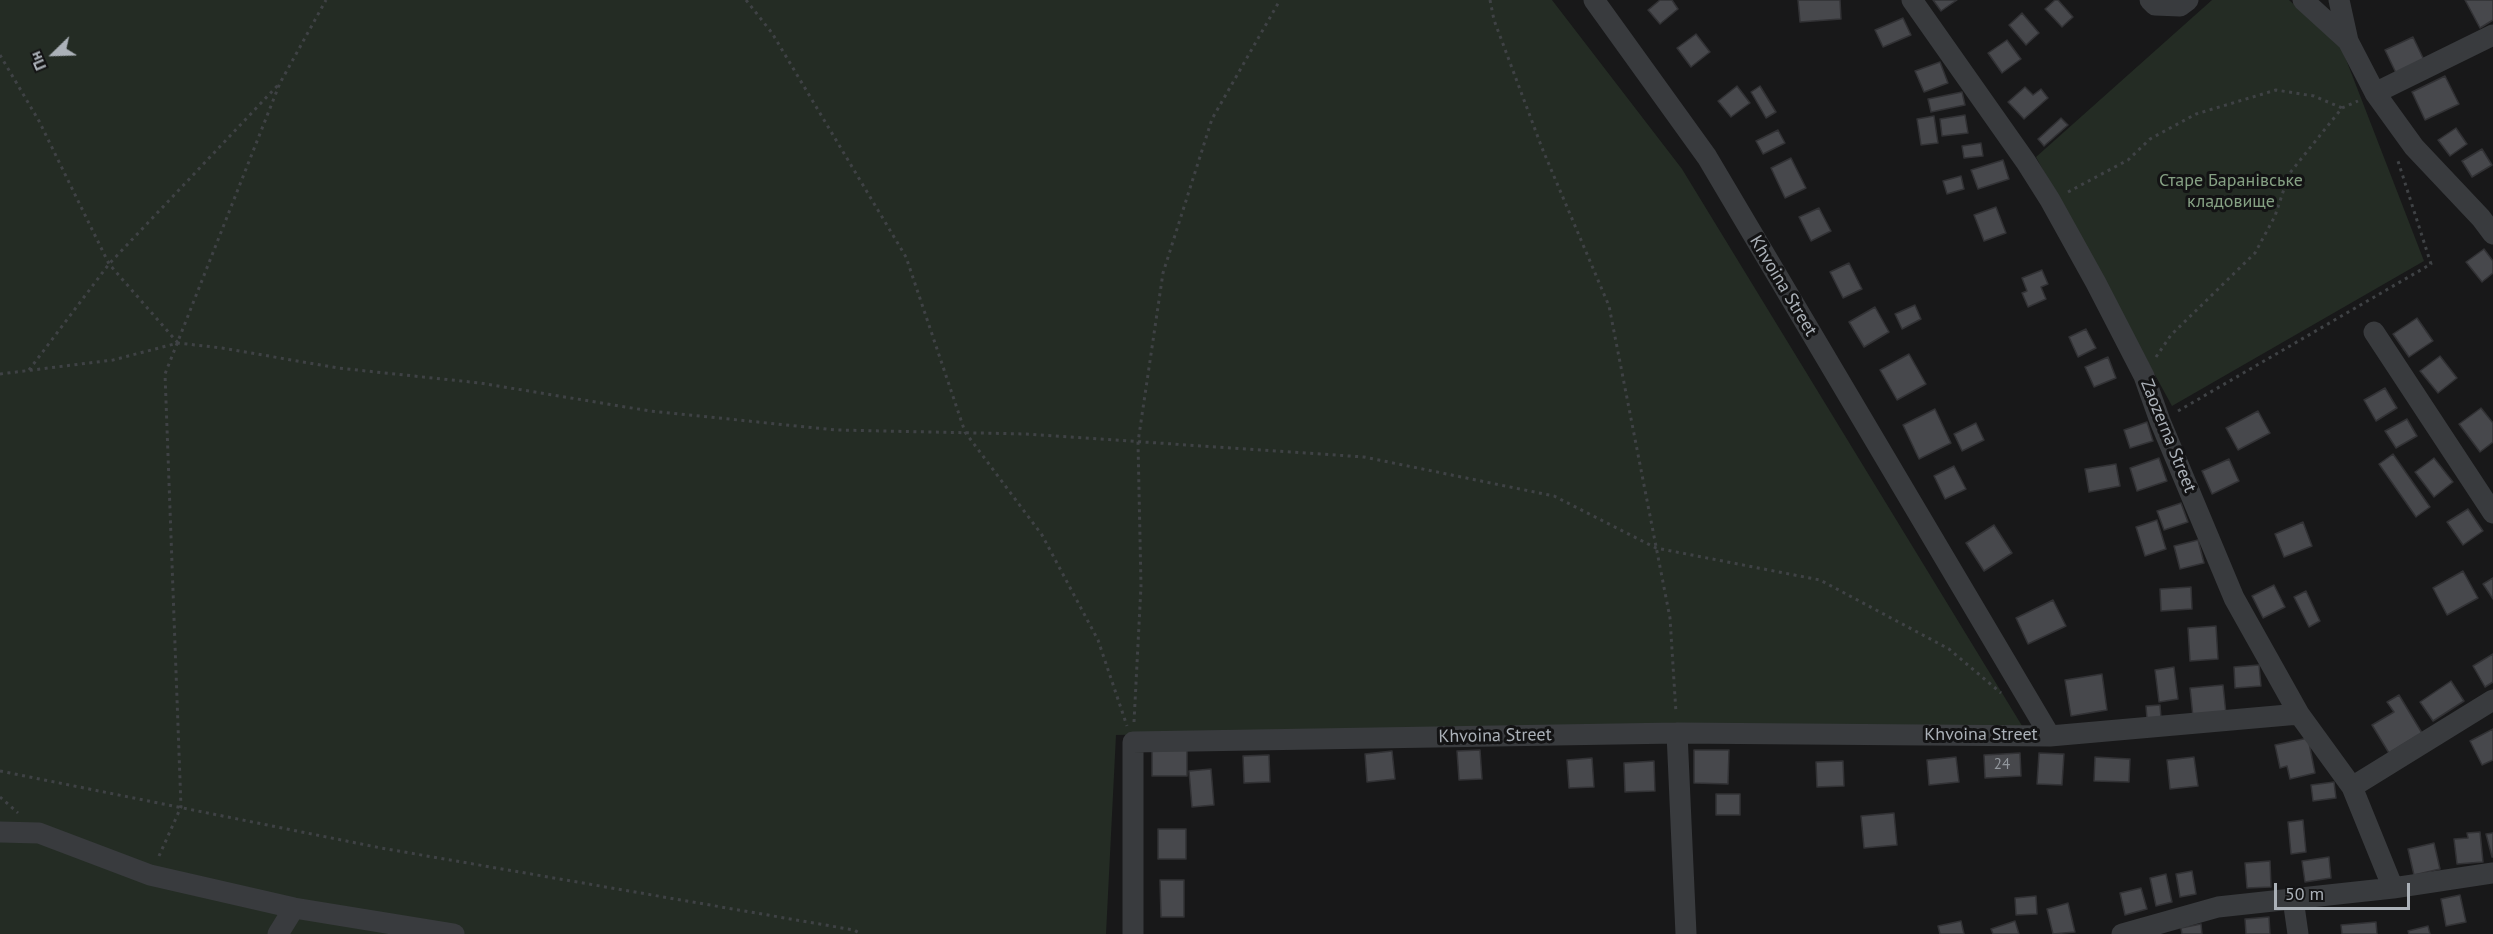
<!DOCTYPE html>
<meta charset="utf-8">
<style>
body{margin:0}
#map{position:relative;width:2493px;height:934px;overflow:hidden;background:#181819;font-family:"PT Sans",sans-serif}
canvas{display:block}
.north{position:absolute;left:24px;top:24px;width:60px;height:60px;-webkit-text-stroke:4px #131314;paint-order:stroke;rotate:247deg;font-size:16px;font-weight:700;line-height:24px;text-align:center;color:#abb1b8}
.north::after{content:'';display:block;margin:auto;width:21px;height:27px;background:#abb1b8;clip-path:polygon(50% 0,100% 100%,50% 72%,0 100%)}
.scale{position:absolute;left:2274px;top:883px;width:136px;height:27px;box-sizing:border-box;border:3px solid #abb1b8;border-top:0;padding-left:8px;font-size:18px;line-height:21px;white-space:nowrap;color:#abb1b8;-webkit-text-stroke:4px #131314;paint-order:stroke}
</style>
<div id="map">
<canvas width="2493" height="934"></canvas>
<div class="north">Пн</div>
<div class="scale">50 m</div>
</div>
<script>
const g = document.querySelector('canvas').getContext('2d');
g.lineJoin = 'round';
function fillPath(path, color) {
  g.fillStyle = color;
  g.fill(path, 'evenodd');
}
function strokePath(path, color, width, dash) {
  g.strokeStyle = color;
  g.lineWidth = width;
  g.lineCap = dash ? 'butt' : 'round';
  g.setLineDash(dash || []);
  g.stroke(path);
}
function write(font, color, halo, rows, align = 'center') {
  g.font = font + ' "PT Sans",sans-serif';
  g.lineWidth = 6;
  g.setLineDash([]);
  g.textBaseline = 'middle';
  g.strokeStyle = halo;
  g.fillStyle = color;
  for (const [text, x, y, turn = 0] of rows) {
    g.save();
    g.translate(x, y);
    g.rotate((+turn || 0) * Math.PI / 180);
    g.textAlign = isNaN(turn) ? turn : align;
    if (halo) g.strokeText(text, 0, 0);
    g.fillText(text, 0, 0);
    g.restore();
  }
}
const green = new Path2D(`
 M 0,0 L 1552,0 L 1682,169 L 2024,729 L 1690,724 L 1116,735 L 1106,934 L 0,934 Z
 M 2212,0 L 2289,0 L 2342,49 L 2424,261 L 2172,406 L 2036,157 Z`);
const building = new Path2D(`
 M 1660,0 L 1672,0 L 1678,9 L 1660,24 L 1648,10 Z
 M 1798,0 L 1840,0 L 1841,19 L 1800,22 Z
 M 1933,0 L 1957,0 L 1941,11 Z
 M 2055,0 L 2058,0 L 2073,17 L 2062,27 L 2045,9 Z
 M 2465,0 L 2493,0 L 2493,20 L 2480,28 Z
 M 2022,13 L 2039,33 L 2026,45 L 2009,25 Z
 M 1903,18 L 1911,35 L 1883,47 L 1875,30 Z
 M 1696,34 L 1710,52 L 1691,67 L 1677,48 Z
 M 2413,37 L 2424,60 L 2396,73 L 2385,50 Z
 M 2007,40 L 2021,59 L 2002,73 L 1988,53 Z
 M 1940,62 L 1948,83 L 1924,92 L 1915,71 Z
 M 2445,76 L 2459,104 L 2425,120 L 2412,92 Z
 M 1737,86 L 1750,103 L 1731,117 L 1718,101 Z
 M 1760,86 L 1776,112 L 1766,118 L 1751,92 Z
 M 2025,87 L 2033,95 L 2041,89 L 2048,98 L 2024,119 L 2008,102 Z
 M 1962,92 L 1965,105 L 1931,112 L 1928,99 Z
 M 1965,115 L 1968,133 L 1942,136 L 1940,119 Z
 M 1934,116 L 1938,143 L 1921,145 L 1917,119 Z
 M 2061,118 L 2068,125 L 2044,146 L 2038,139 Z
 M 2456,128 L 2467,144 L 2450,156 L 2438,140 Z
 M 1778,130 L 1785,143 L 1763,154 L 1756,141 Z
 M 1981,143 L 1983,156 L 1964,158 L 1962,146 Z
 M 2482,149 L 2492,165 L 2472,177 L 2462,161 Z
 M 1791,158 L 1806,188 L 1785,198 L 1771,168 Z
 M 2003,160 L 2009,179 L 1978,189 L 1971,170 Z
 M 1961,176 L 1964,189 L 1947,194 L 1943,181 Z
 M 1996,207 L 2006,233 L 1984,241 L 1974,215 Z
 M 1819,208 L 1831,231 L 1811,241 L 1799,217 Z
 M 2484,249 L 2493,261 L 2493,273 L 2482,282 L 2466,262 Z
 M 1849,263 L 1862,289 L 1843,298 L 1830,272 Z
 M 2042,270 L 2048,284 L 2041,287 L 2046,299 L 2028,307 L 2022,293 L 2027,291 L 2022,278 Z
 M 1915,305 L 1921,319 L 1902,329 L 1895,314 Z
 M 1875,307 L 1889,332 L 1864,347 L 1849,322 Z
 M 2417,318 L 2433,341 L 2409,357 L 2393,334 Z
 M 2086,329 L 2096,348 L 2078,357 L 2069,337 Z
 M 1909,354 L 1926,384 L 1897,400 L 1880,370 Z
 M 2440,356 L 2457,378 L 2438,393 L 2420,371 Z
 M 2108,357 L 2116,378 L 2094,387 L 2085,367 Z
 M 2385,388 L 2397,408 L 2376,421 L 2364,400 Z
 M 2481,408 L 2493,423 L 2493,442 L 2480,452 L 2459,424 Z
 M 1935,409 L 1951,443 L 1919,459 L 1903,425 Z
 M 2258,411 L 2270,433 L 2238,450 L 2226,428 Z
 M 2407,419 L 2417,436 L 2396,448 L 2385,431 Z
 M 2147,422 L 2153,441 L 2130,448 L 2124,430 Z
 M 1976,423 L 1984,440 L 1962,451 L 1954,434 Z
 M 2393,454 L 2430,507 L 2416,517 L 2379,464 Z
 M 2159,458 L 2167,481 L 2137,491 L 2130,468 Z
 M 2434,458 L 2453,482 L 2434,497 L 2415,472 Z
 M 2229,459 L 2239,481 L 2212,494 L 2202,471 Z
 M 2116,464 L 2120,486 L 2089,492 L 2085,469 Z
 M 1954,466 L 1966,489 L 1945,499 L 1934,476 Z
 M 2181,503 L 2188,522 L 2164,530 L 2157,511 Z
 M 2468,509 L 2483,531 L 2463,545 L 2447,522 Z
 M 2157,520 L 2166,549 L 2145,556 L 2136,527 Z
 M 2303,522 L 2312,546 L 2284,557 L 2275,534 Z
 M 1994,525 L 2012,553 L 1984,571 L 1966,543 Z
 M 2198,540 L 2204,563 L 2180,569 L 2174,546 Z
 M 2463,571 L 2478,598 L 2447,615 L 2433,588 Z
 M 2493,578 L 2493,599 L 2483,584 Z
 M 2274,585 L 2285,607 L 2263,618 L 2252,596 Z
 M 2191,587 L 2192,609 L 2161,611 L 2160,589 Z
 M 2306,591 L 2320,621 L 2309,627 L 2294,597 Z
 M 2053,600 L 2066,626 L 2028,644 L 2016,618 Z
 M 2216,626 L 2218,659 L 2190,661 L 2188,628 Z
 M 2493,654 L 2493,682 L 2485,687 L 2473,666 Z
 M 2259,665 L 2261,686 L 2235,688 L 2234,667 Z
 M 2174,667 L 2178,699 L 2159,702 L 2155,670 Z
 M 2102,674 L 2107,710 L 2071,716 L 2065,680 Z
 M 2451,681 L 2464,701 L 2433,721 L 2420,702 Z
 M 2223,685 L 2226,714 L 2193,717 L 2190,688 Z
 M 2399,695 L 2422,733 L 2389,753 L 2372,725 L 2394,712 L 2387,702 Z
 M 2160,705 L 2161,718 L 2147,719 L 2146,706 Z
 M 2493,729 L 2493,760 L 2482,765 L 2470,741 Z
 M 2308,738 L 2315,773 L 2290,779 L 2287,766 L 2280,768 L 2275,745 Z
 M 1152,750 L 1187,750 L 1187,776 L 1152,776 Z
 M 1480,750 L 1482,779 L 1459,780 L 1457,751 Z
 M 1694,750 L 1729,750 L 1728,784 L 1694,783 Z
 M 1392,751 L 1395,779 L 1367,782 L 1365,754 Z
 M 2020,753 L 2021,776 L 1985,778 L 1984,755 Z
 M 2039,753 L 2064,754 L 2062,785 L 2037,784 Z
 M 1269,755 L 1270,782 L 1244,783 L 1243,756 Z
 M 1956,757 L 1959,782 L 1929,785 L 1927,760 Z
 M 2095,757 L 2130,759 L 2129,782 L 2094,781 Z
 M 2194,757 L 2198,786 L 2170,789 L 2167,760 Z
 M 1592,758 L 1594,787 L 1569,788 L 1567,760 Z
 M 1654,761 L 1655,791 L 1625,792 L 1624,763 Z
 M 1843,761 L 1844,786 L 1817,787 L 1816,762 Z
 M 1211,769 L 1214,805 L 1192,807 L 1189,771 Z
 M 2334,782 L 2336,798 L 2313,801 L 2311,785 Z
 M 1716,794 L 1740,794 L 1740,815 L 1716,815 Z
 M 1894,813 L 1897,845 L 1864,848 L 1861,816 Z
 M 2303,820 L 2306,852 L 2291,854 L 2288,822 Z
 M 1158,829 L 1186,829 L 1186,859 L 1158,859 Z
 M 2480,832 L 2483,862 L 2457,864 L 2454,839 L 2468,838 L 2467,833 Z
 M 2493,833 L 2493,857 L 2492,857 L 2486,834 Z
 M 2434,843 L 2440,869 L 2414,875 L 2408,849 Z
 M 2329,857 L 2331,878 L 2305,882 L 2302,861 Z
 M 2270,861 L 2271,887 L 2247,888 L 2245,863 Z
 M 2192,871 L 2196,894 L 2180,897 L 2176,874 Z
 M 2166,874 L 2172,902 L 2156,906 L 2150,878 Z
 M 1160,880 L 1184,880 L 1184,917 L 1161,917 Z
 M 2141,888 L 2147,909 L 2125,915 L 2120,893 Z
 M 2460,895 L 2466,922 L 2446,926 L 2441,899 Z
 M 2036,896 L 2037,914 L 2016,915 L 2015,898 Z
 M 2068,903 L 2075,932 L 2053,934 L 2047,909 Z
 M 2269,917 L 2270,934 L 2246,934 L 2245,919 Z
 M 1961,921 L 1964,934 L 1940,934 L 1938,926 Z
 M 2015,921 L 2019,934 L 1993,934 L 1991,929 Z
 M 2376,922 L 2377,934 L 2342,934 L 2341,925 Z
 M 2201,924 L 2202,934 L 2182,934 L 2181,928 Z
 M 2428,926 L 2430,934 L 2409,934 L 2408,931 Z`);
const path = new Path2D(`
 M 746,0 L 772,33 L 906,257 L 965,432 L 1042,535 L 1098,640 L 1127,726
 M 1490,0 L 1494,20 L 1542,148 L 1609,306 L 1670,618 L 1676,713
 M 0,55 L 39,121 L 109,264 L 178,343
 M 2068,192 L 2128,160 L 2150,139 L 2196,114 L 2276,90 L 2314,96 L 2342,108
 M 2156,357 L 2171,335 L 2255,253 L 2275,216 L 2289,174 L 2342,108 L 2358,101
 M 29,370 L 109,264 L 279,84
 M 0,374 L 113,360 L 178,343 L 222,348 L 338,368 L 480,383 L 650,411 L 836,430 L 1026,434 L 1364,457 L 1554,496 L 1656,548 L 1820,580 L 1949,649 L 2001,693
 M 2178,411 L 2431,264 L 2397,158
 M 1134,722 L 1141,586 L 1138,442 L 1163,273 L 1212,119 L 1280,0
 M 0,771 L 381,848 L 854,930 L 861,934
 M 0,797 L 18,813
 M 159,856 L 181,807 L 165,374 L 280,83 L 326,0`);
const minor = new Path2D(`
 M 1594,0 L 1707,157 L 2050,736
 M 1912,0 L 2026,162 L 2050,200 L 2096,283 L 2144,376 L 2160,421 L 2234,598 L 2299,714 L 2352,787 L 2393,888
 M 2150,0 L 2155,5 L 2180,6 L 2188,0
 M 2303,0 L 2348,41
 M 2339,0 L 2348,41 L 2375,93 L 2414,147 L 2481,218 L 2493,234
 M 2375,93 L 2493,35
 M 2374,332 L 2493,513
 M 1677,733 L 1686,934
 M 2352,787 L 2493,700
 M 0,832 L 39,833 L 150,875 L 294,908 L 454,934
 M 2293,899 L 2298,934
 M 278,934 L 294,908
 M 1133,934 L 1133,742 L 1677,733 L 2050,736 L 2299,714
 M 2122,934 L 2218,907 L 2393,888 L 2493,873`);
const numberNames = [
 ["24",2002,765]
];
const parkNames = [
 ["Старе Баранівське",2231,181],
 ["кладовище",2231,202]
];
const streetNames = [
 ["Khvoina Street",1783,286,59],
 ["Zaozerna Street",2168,436,68],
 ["Khvoina Street",1981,735],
 ["Khvoina Street",1495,736,-1]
];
fillPath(green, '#242c24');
fillPath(building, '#47484c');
strokePath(building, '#323235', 1.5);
strokePath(path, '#3f4245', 3, [3, 4.5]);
strokePath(minor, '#393b3e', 21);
write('15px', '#92979d', null, numberNames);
write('18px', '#86a184', '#131314', parkNames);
write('18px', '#abb1b8', '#131314', streetNames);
</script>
